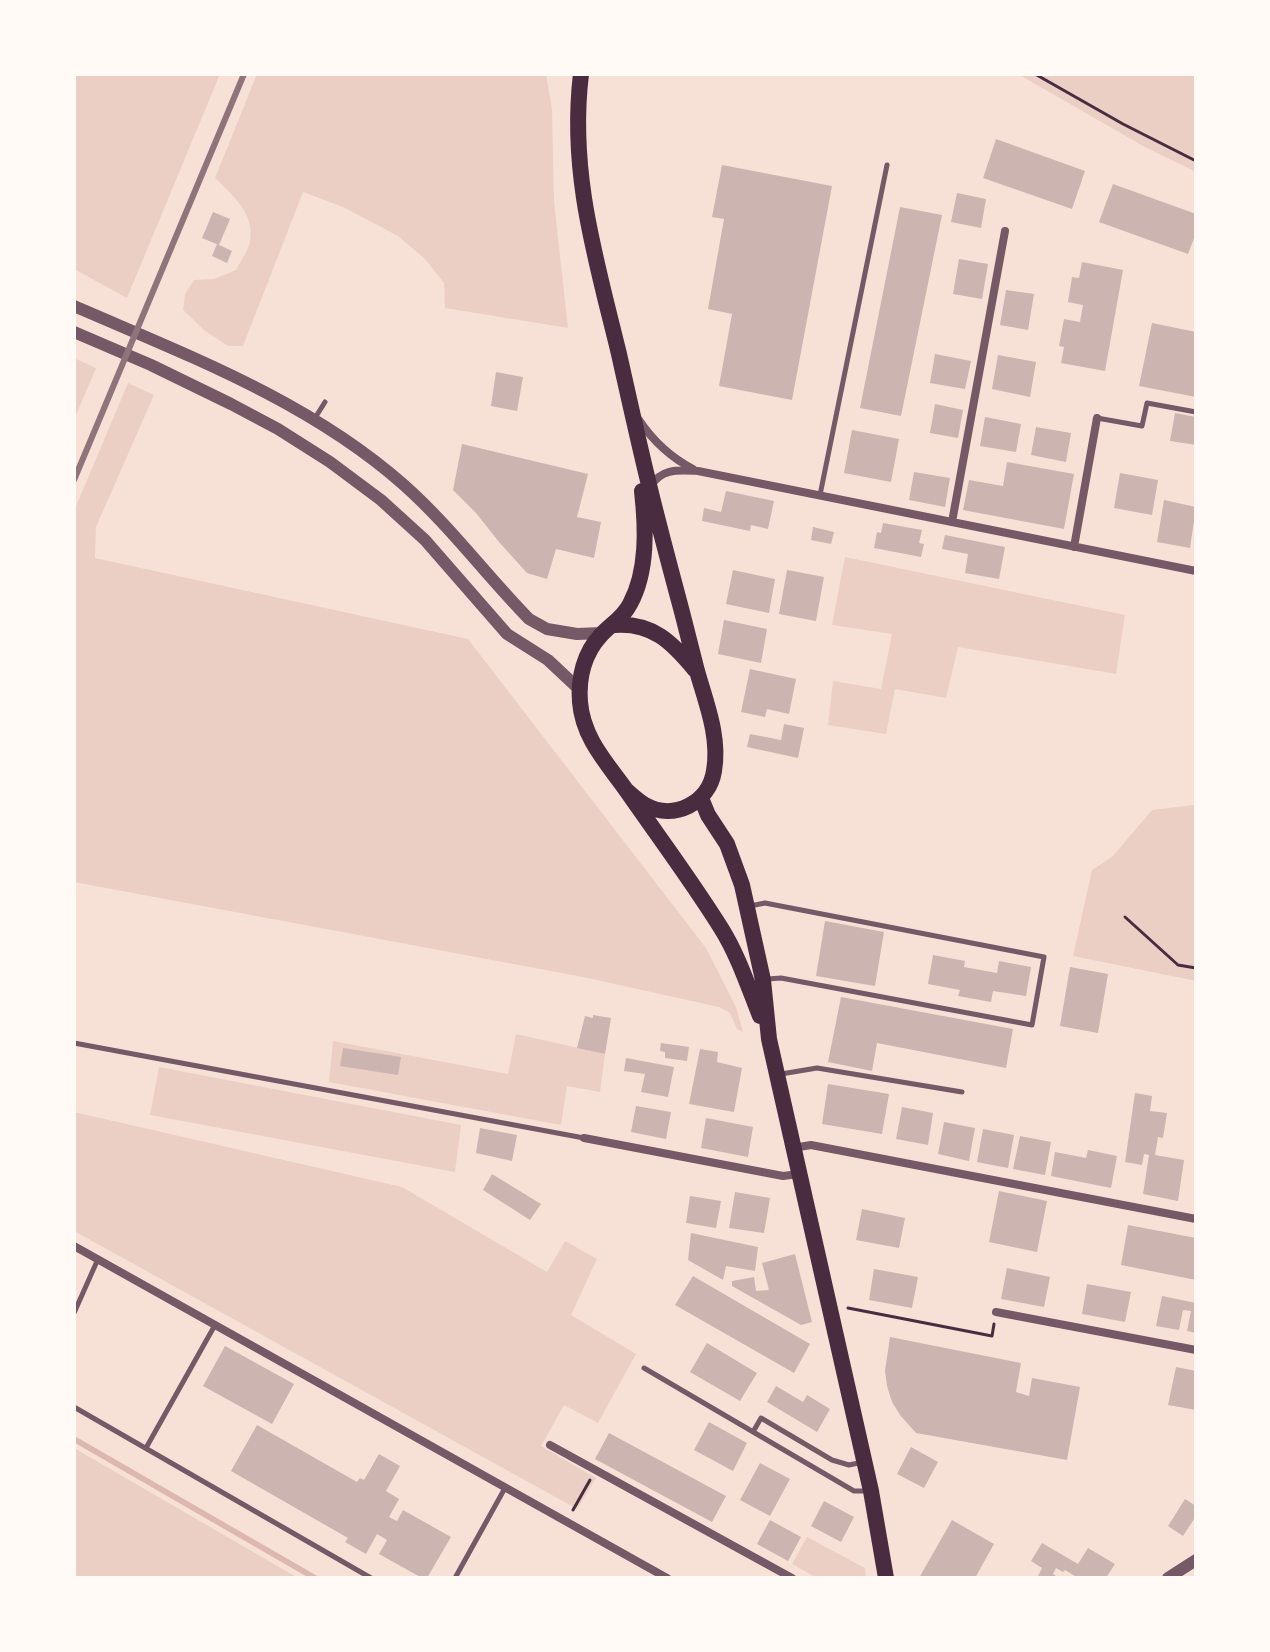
<!DOCTYPE html>
<style>
body{margin:0}
#map{position:relative;width:1270px;height:1652px;overflow:hidden;background:#f7e1d7;font-family:"Titillium Web",sans-serif}
canvas{display:block}
.frame{position:absolute;inset:0;border:76px solid #fffaf5;pointer-events:none}
</style>
<div id="map">
<canvas width="1270" height="1652"></canvas>
<div class="frame"></div>
</div>
<script>
const g = document.querySelector('canvas').getContext('2d');
g.lineJoin = 'round';
function fillPath(path, color) {
  g.fillStyle = color;
  g.fill(path, 'evenodd');
}
function strokePath(path, color, width, dash) {
  g.strokeStyle = color;
  g.lineWidth = width;
  g.lineCap = dash ? 'butt' : 'round';
  g.setLineDash(dash || []);
  g.stroke(path);
}
const green = new Path2D(`
 M 74,74 L 220,74 L 127,298 L 74,269 Z
 M 257,74 L 546,74 L 552,109 L 554,201 L 568,328 L 445,308 L 444,283 L 425,259 L 398,236 L 343,207 L 303,192 L 243,346 L 228,346 L 205,331 L 183,310 L 185,294 L 194,280 L 214,279 L 236,270 C 240,262 248,251 250,242 C 255,213 233,196 215,178 Z
 M 1018,74 L 1196,74 L 1196,172 L 1143,146 Z
 M 74,358 L 96,368 L 74,420 Z
 M 128,383 L 154,395 L 96,527 L 95,558 L 468,639 L 706,948 L 736,1007 L 743,1032 L 737,1029 L 730,1013 L 719,1007 L 583,977 L 74,882 L 74,511 Z
 M 845,557 L 1125,615 L 1116,674 L 958,647 L 946,698 L 895,689 L 886,734 L 828,725 L 833,681 L 881,689 L 892,634 L 832,625 Z
 M 1193,805 L 1196,806 L 1196,981 L 1073,956 L 1092,870 L 1112,857 L 1152,810 Z
 M 516,1034 L 605,1054 L 600,1092 L 567,1086 L 561,1125 L 329,1082 L 333,1041 L 508,1074 Z
 M 159,1067 L 461,1125 L 455,1172 L 150,1115 Z
 M 74,1112 L 402,1187 L 547,1272 L 565,1241 L 597,1259 L 571,1315 L 636,1354 L 598,1423 L 564,1405 L 541,1446 L 596,1478 L 577,1509 L 74,1231 Z
 M 74,1448 L 298,1578 L 74,1578 Z
 M 807,1537 L 865,1568 L 866,1578 L 817,1578 L 792,1564 Z`);
const stream = new Path2D(`
 M 74,1439 L 315,1578`);
const building = new Path2D(`
 M 996,139 L 1085,171 L 1072,209 L 983,178 Z
 M 722,165 L 832,186 L 792,400 L 719,386 L 732,314 L 708,309 L 724,219 L 712,217 Z
 M 1113,184 L 1196,214 L 1196,233 L 1188,254 L 1099,222 Z
 M 957,193 L 986,199 L 981,228 L 951,222 Z
 M 900,207 L 942,215 L 901,416 L 860,408 Z
 M 213,212 L 230,219 L 219,245 L 202,238 Z
 M 217,244 L 232,251 L 227,263 L 212,256 Z
 M 959,259 L 988,264 L 982,299 L 953,294 Z
 M 1082,262 L 1123,270 L 1105,371 L 1061,363 L 1064,347 L 1059,346 L 1064,319 L 1080,322 L 1083,305 L 1068,302 L 1072,277 L 1079,278 Z
 M 1006,290 L 1034,294 L 1028,330 L 1000,325 Z
 M 1152,323 L 1196,332 L 1196,397 L 1139,386 Z
 M 935,354 L 971,361 L 965,389 L 930,383 Z
 M 998,355 L 1036,362 L 1030,397 L 992,389 Z
 M 496,372 L 523,377 L 517,411 L 491,406 Z
 M 935,404 L 963,410 L 958,438 L 930,433 Z
 M 1175,413 L 1196,417 L 1196,445 L 1170,441 Z
 M 985,417 L 1021,424 L 1016,452 L 980,446 Z
 M 1036,427 L 1071,433 L 1066,462 L 1031,455 Z
 M 852,430 L 899,439 L 891,482 L 844,473 Z
 M 462,444 L 588,474 L 577,517 L 601,522 L 594,558 L 556,549 L 547,579 L 527,573 L 499,542 L 476,513 L 453,490 Z
 M 1007,462 L 1074,474 L 1064,529 L 963,510 L 969,480 L 1003,486 Z
 M 914,472 L 950,478 L 945,507 L 909,500 Z
 M 1120,473 L 1158,480 L 1152,515 L 1114,508 Z
 M 726,491 L 774,501 L 768,529 L 751,525 L 750,531 L 702,521 L 704,508 L 721,512 Z
 M 1164,500 L 1196,507 L 1190,548 L 1157,542 Z
 M 883,523 L 922,530 L 919,543 L 924,544 L 921,557 L 874,548 L 877,532 L 881,533 Z
 M 813,527 L 834,532 L 831,544 L 811,540 Z
 M 945,535 L 1005,547 L 999,579 L 965,573 L 968,554 L 942,549 Z
 M 733,570 L 775,579 L 769,613 L 726,604 Z
 M 787,570 L 824,577 L 816,621 L 779,614 Z
 M 724,620 L 767,629 L 761,663 L 718,654 Z
 M 750,669 L 796,679 L 789,714 L 767,709 L 765,717 L 741,712 Z
 M 784,724 L 804,728 L 798,758 L 747,747 L 750,734 L 781,740 Z
 M 825,921 L 884,932 L 875,986 L 816,976 Z
 M 933,955 L 965,961 L 964,967 L 997,973 L 999,961 L 1031,967 L 1026,996 L 993,991 L 991,1002 L 958,996 L 960,990 L 928,984 Z
 M 1070,967 L 1108,974 L 1098,1033 L 1060,1026 Z
 M 841,997 L 1013,1029 L 1006,1068 L 877,1043 L 872,1071 L 828,1062 Z
 M 593,1015 L 611,1018 L 605,1054 L 577,1048 L 585,1016 L 593,1018 Z
 M 661,1043 L 689,1047 L 687,1061 L 665,1058 L 665,1052 L 660,1051 Z
 M 343,1048 L 401,1057 L 398,1075 L 340,1066 Z
 M 700,1049 L 718,1052 L 717,1062 L 742,1068 L 734,1112 L 689,1104 Z
 M 626,1058 L 674,1067 L 668,1097 L 641,1092 L 645,1074 L 624,1071 Z
 M 828,1084 L 889,1094 L 882,1134 L 822,1124 Z
 M 1135,1093 L 1152,1096 L 1150,1111 L 1167,1113 L 1163,1138 L 1158,1137 L 1155,1155 L 1184,1160 L 1178,1201 L 1143,1194 L 1149,1155 L 1144,1154 L 1142,1165 L 1125,1162 Z
 M 636,1106 L 671,1112 L 666,1139 L 631,1132 Z
 M 902,1107 L 933,1113 L 928,1145 L 896,1139 Z
 M 706,1118 L 753,1127 L 748,1157 L 701,1148 Z
 M 944,1122 L 975,1128 L 969,1161 L 938,1154 Z
 M 480,1128 L 517,1135 L 512,1161 L 476,1153 Z
 M 983,1129 L 1014,1135 L 1008,1168 L 977,1162 Z
 M 1020,1136 L 1051,1142 L 1045,1175 L 1013,1169 Z
 M 1088,1150 L 1117,1156 L 1111,1188 L 1051,1176 L 1055,1152 L 1086,1158 Z
 M 492,1174 L 541,1204 L 530,1220 L 483,1190 Z
 M 999,1191 L 1047,1201 L 1037,1252 L 989,1242 Z
 M 735,1192 L 770,1198 L 764,1233 L 729,1228 Z
 M 690,1196 L 721,1201 L 716,1228 L 686,1223 Z
 M 862,1209 L 905,1218 L 899,1248 L 856,1240 Z
 M 1128,1225 L 1196,1238 L 1196,1280 L 1121,1265 Z
 M 691,1233 L 758,1247 L 755,1271 L 726,1266 L 723,1280 L 688,1260 Z
 M 795,1254 L 812,1322 L 801,1325 L 732,1286 L 732,1281 L 754,1277 L 756,1291 L 769,1290 L 762,1263 Z
 M 1007,1268 L 1050,1277 L 1044,1307 L 1001,1299 Z
 M 874,1269 L 918,1277 L 912,1308 L 869,1300 Z
 M 693,1276 L 810,1344 L 794,1373 L 675,1305 Z
 M 1087,1284 L 1131,1292 L 1125,1322 L 1082,1314 Z
 M 1162,1296 L 1196,1303 L 1196,1333 L 1187,1331 L 1191,1311 L 1183,1310 L 1179,1330 L 1156,1326 Z
 M 890,1337 L 1021,1363 L 1016,1392 L 1029,1396 L 1032,1378 L 1080,1387 L 1067,1460 L 916,1433 L 900,1415 L 892,1402 L 887,1386 L 885,1371 Z
 M 707,1343 L 757,1373 L 740,1401 L 690,1372 Z
 M 225,1346 L 294,1384 L 272,1424 L 203,1386 Z
 M 1176,1367 L 1196,1371 L 1196,1410 L 1168,1405 Z
 M 776,1386 L 803,1402 L 807,1395 L 830,1409 L 817,1432 L 767,1402 Z
 M 709,1422 L 747,1443 L 733,1471 L 694,1450 Z
 M 257,1425 L 357,1482 L 360,1478 L 364,1480 L 379,1454 L 400,1466 L 386,1491 L 399,1499 L 389,1517 L 397,1521 L 403,1510 L 451,1537 L 427,1578 L 422,1578 L 379,1554 L 387,1540 L 377,1534 L 366,1554 L 345,1542 L 348,1538 L 231,1471 Z
 M 609,1433 L 726,1496 L 712,1522 L 595,1459 Z
 M 911,1447 L 938,1462 L 924,1488 L 897,1474 Z
 M 760,1463 L 790,1479 L 770,1516 L 740,1500 Z
 M 1185,1499 L 1196,1506 L 1196,1516 L 1183,1536 L 1168,1526 Z
 M 824,1501 L 854,1517 L 841,1542 L 811,1526 Z
 M 770,1520 L 801,1537 L 788,1561 L 757,1544 Z
 M 952,1520 L 994,1544 L 975,1578 L 919,1578 Z
 M 1042,1543 L 1078,1564 L 1088,1548 L 1115,1564 L 1106,1578 L 1078,1578 L 1065,1570 L 1063,1572 L 1056,1568 L 1053,1574 L 1059,1578 L 1037,1578 L 1042,1568 L 1031,1561 Z`);
const path = new Path2D(`
 M 1035,74 L 1123,124 L 1196,161
 M 1125,917 L 1178,965 L 1196,968
 M 848,1308 L 992,1336 L 994,1324
 M 573,1510 L 590,1480`);
const service = new Path2D(`
 M 315,418 L 325,402
 M 1097,418 L 1142,426 L 1147,403 L 1196,412
 M 820,495 L 887,165
 M 750,906 L 765,903 L 1044,957 L 1032,1025 L 781,978 L 768,979
 M 74,1043 L 584,1138
 M 781,1074 L 817,1068 L 962,1092
 M 74,1313 L 98,1259
 M 644,1368 L 854,1491 L 866,1491
 M 74,1407 L 371,1578
 M 753,1432 L 761,1418 L 832,1460 L 849,1465 L 863,1462
 M 146,1448 L 215,1325
 M 455,1578 L 505,1488`);
const minor = new Path2D(`
 M 639,420 C 653,441 670,457 693,469
 M 650,487 C 661,468 678,470 698,471 L 1196,571
 M 952,522 L 1005,231
 M 1074,547 L 1097,418
 M 584,1138 L 783,1176 L 799,1174
 M 793,1148 L 811,1145 L 1196,1219
 M 74,1246 L 667,1578
 M 996,1312 L 1196,1350
 M 550,1445 L 792,1578`);
const tertiary = new Path2D(`
 M 74,306 C 189,356 309,401 404,485 C 450,526 486,575 529,619 L 547,629 L 577,634 L 602,633
 M 74,332 L 151,365 L 231,404 L 278,429 L 330,462 L 381,500 L 425,540 L 507,634 L 548,660 L 580,690
 M 1168,1578 L 1196,1560`);
const primary = new Path2D(`
 M 581,74 C 569,173 596,259 619,354 C 629,399 639,444 650,489 C 660,530 671,571 682,612 C 687,632 692,652 697,671 C 706,703 720,737 714,771 C 709,803 674,821 645,805 C 638,801 632,795 626,790
 M 642,491 C 646,527 648,571 630,604 C 623,618 611,624 601,635 C 584,653 578,678 580,702 C 583,741 611,767 631,797 C 661,840 693,883 721,928 C 738,955 748,986 760,1016
 M 614,625 C 652,622 672,642 695,670
 M 701,798 L 708,815 L 727,844 L 742,885 L 763,980 L 769,1039 L 871,1491 L 886,1578`);
const rail = new Path2D(`
 M 74,480 L 244,74`);
fillPath(green, '#ebcfc5');
strokePath(stream, '#dcb8b0', 6);
fillPath(building, '#ccb4b1');
strokePath(path, '#4a2c40', 3);
strokePath(service, '#755966', 5);
strokePath(minor, '#755966', 8);
strokePath(tertiary, '#755966', 12);
strokePath(primary, '#4a2c40', 16);
strokePath(rail, '#8f747c', 6);
</script>
